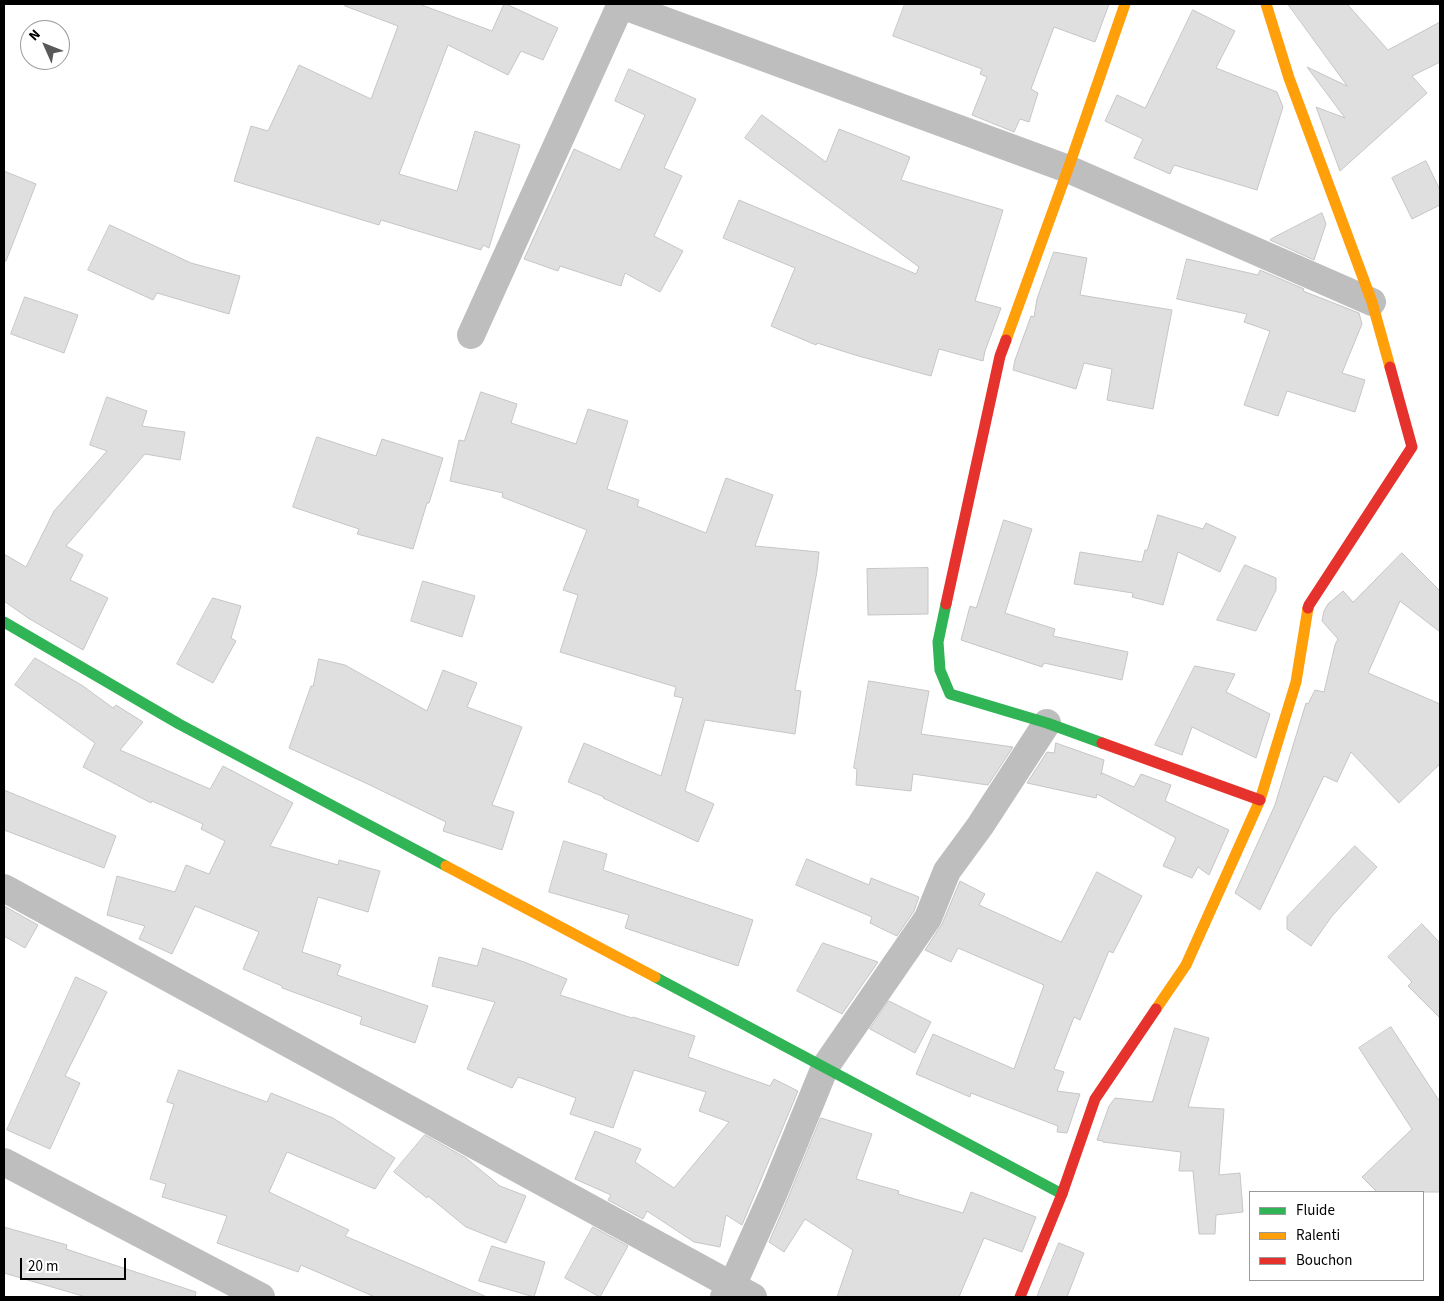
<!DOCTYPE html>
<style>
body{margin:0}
#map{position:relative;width:1444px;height:1301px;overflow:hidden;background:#fff;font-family:"Source Sans 3",sans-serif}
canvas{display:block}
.frame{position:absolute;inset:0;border:5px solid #000;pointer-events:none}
.legend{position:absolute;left:1249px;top:1191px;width:175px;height:90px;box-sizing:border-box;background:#fff;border:1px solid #999;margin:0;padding:6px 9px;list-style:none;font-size:15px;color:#000}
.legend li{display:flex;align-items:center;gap:10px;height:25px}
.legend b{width:25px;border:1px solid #999}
.north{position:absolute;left:20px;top:20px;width:50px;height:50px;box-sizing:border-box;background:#fff;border:1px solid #999;border-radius:50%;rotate:314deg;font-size:14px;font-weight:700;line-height:20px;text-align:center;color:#000}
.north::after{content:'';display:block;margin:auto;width:18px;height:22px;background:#595959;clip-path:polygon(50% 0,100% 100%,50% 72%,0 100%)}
.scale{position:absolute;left:20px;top:1258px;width:106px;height:22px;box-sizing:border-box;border:2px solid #000;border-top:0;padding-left:6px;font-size:15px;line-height:18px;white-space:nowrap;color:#000;-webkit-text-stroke:4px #fff;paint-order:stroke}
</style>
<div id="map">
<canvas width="1444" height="1301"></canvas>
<div class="frame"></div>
<ul class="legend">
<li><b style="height:6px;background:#30b455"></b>Fluide</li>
<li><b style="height:6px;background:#ff9f0a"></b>Ralenti</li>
<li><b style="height:6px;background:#e5322d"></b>Bouchon</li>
</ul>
<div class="north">N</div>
<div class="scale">20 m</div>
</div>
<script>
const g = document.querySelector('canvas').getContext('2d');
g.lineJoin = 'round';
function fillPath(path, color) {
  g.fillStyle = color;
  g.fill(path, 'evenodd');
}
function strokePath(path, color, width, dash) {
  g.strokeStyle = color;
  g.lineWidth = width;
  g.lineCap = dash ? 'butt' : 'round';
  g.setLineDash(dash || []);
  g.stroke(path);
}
const building = new Path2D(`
 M 345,4 L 419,4 L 492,31 L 504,4 L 506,4 L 558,28 L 543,60 L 521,51 L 508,75 L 448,45 L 399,174 L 457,191 L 475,131 L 520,145 L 489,248 L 483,245 L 481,250 L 381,220 L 379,225 L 234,181 L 251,126 L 268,131 L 299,65 L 371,99 L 398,26 L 345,6 Z
 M 905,4 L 1109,4 L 1095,42 L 1054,27 L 1031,89 L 1038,93 L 1029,122 L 1020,119 L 1014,132 L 972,115 L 987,77 L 980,74 L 982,69 L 893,36 Z
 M 1288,4 L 1347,4 L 1388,50 L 1440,22 L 1440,62 L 1412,76 L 1427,93 L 1340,171 L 1316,107 L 1345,118 L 1307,67 L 1347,86 Z
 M 1193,10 L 1235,31 L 1216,68 L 1277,92 L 1283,107 L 1257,190 L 1174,165 L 1170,174 L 1134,158 L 1143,139 L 1105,121 L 1117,95 L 1145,108 Z
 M 629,69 L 696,99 L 664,168 L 682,176 L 654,236 L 683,251 L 660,292 L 625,273 L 621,286 L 560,266 L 558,271 L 524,259 L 574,149 L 620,170 L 645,115 L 615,101 Z
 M 762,115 L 826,162 L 839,129 L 910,157 L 901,180 L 1003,210 L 975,301 L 1001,308 L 985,351 L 983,361 L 939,349 L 931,376 L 855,355 L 817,343 L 816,345 L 771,326 L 795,268 L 723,238 L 739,200 L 916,274 L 919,267 L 745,138 Z
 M 1426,161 L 1440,190 L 1440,205 L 1412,219 L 1392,178 Z
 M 4,171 L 36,184 L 6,261 L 4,261 Z
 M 1322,213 L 1326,224 L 1314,260 L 1270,240 L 1271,239 Z
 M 110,225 L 191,263 L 240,276 L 229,314 L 157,293 L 153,300 L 88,270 Z
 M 1054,252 L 1087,258 L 1080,295 L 1172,310 L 1153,409 L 1107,400 L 1112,369 L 1084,363 L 1076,389 L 1013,370 L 1015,360 L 1031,316 L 1034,317 L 1037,299 Z
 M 1187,259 L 1258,275 L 1260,270 L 1304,289 L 1303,291 L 1359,313 L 1362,324 L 1342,373 L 1365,380 L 1355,412 L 1287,391 L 1278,416 L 1244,405 L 1270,331 L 1244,322 L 1247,314 L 1177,299 Z
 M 25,297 L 78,315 L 64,353 L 11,334 Z
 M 481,392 L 517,404 L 511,423 L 576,444 L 588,409 L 628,421 L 607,489 L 639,500 L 637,506 L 706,533 L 726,478 L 773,495 L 755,546 L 819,552 L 817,571 L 795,690 L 801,691 L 795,734 L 705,720 L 685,791 L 714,804 L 698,842 L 603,798 L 604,797 L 568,782 L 584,743 L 661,776 L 683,698 L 674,696 L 676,687 L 560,652 L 578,595 L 563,590 L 587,530 L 502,497 L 503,493 L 450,481 L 459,440 L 464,441 Z
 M 107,397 L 147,411 L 142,426 L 185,432 L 180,460 L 145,454 L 66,546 L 83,555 L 70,580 L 108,598 L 83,650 L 28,618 L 4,601 L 4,554 L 26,567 L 54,511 L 107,451 L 90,445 Z
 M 317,437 L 376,456 L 382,439 L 443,458 L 429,503 L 427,503 L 413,549 L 357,534 L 359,529 L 293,507 Z
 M 1158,515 L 1203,529 L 1206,523 L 1236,537 L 1220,572 L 1178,552 L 1163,605 L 1132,597 L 1133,593 L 1074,584 L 1080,552 L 1142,562 L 1145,550 L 1147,550 Z
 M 1004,520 L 1032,529 L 1005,613 L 1055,629 L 1053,636 L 1128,652 L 1122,680 L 1044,663 L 1042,667 L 961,640 L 970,606 L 976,608 Z
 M 1402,553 L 1440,591 L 1440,632 L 1400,601 L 1368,673 L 1440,704 L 1440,764 L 1399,803 L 1351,752 L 1337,782 L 1324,776 L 1260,910 L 1235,893 L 1275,805 L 1306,703 L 1308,704 L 1315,690 L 1324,692 L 1335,645 L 1338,639 L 1322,621 L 1324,611 L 1328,604 L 1343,591 L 1353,602 Z
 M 1245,565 L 1276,578 L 1276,590 L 1256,631 L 1217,620 Z
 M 928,568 L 928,614 L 868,615 L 867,569 Z
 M 423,581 L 475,596 L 462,637 L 411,621 Z
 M 213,598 L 241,606 L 231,638 L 236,641 L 213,683 L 177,664 Z
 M 35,658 L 83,686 L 113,708 L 116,705 L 143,722 L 120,750 L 210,789 L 223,766 L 293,803 L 270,846 L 338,865 L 339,860 L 380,871 L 368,912 L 318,897 L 302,952 L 341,965 L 337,975 L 428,1006 L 415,1043 L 360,1024 L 362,1017 L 282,988 L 282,986 L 243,969 L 259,932 L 195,906 L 172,954 L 139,939 L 145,926 L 107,915 L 117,876 L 175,892 L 186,865 L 209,874 L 225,841 L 201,829 L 203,824 L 152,801 L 151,803 L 83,767 L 95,743 L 15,685 Z
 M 319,659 L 345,665 L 427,711 L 443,670 L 477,683 L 467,707 L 522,727 L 492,805 L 514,812 L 502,850 L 443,831 L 446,822 L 370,785 L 289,748 L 311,686 L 313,686 Z
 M 1195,666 L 1235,674 L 1226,692 L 1270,714 L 1256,758 L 1192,727 L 1182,755 L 1155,745 Z
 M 869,681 L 929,691 L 921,734 L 1013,747 L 988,785 L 913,774 L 911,791 L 856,785 L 857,769 L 854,768 Z
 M 1056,743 L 1104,760 L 1101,775 L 1102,773 L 1134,787 L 1141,774 L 1171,785 L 1165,801 L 1229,830 L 1209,875 L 1198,867 L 1192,878 L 1163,866 L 1176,838 L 1097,794 L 1096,798 L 1027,783 L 1047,752 L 1054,753 Z
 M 4,790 L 116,836 L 104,868 L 4,830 Z
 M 564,841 L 607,854 L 603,870 L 753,920 L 738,966 L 625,928 L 629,915 L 549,892 Z
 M 1355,846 L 1377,867 L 1332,916 L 1311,946 L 1287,929 L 1287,917 Z
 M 807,859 L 869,885 L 871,878 L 919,897 L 914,911 L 897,936 L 870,923 L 872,917 L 796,885 Z
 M 1097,872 L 1142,896 L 1113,953 L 1109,951 L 1080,1020 L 1074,1017 L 1054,1069 L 1064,1072 L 1057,1091 L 1080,1094 L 1067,1133 L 1057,1132 L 1058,1126 L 971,1093 L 970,1097 L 916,1074 L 933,1034 L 1014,1069 L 1044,985 L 958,948 L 951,962 L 925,950 L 942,924 L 960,881 L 985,894 L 979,905 L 1061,942 Z
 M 4,906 L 38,925 L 25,948 L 4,936 Z
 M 1422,924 L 1440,943 L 1440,1018 L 1408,986 L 1412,982 L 1388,957 Z
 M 823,943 L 878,962 L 842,1014 L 797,991 Z
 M 483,948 L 524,962 L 567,979 L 560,995 L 632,1018 L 633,1017 L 695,1036 L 688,1057 L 770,1086 L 774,1079 L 798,1091 L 742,1225 L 726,1215 L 720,1247 L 694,1242 L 647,1211 L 643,1219 L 608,1200 L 611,1195 L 575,1179 L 595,1131 L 641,1149 L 635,1162 L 674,1188 L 729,1122 L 699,1111 L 706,1092 L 634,1070 L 613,1128 L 570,1114 L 576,1098 L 518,1077 L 512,1088 L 467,1069 L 495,1002 L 432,986 L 439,957 L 477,966 Z
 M 76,977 L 107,992 L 65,1076 L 80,1083 L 50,1149 L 7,1130 Z
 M 889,1001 L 931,1022 L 915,1053 L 870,1029 Z
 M 1391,1027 L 1440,1102 L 1440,1192 L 1377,1192 L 1362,1177 L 1412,1129 L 1359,1048 Z
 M 1175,1028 L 1209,1038 L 1188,1107 L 1224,1109 L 1219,1175 L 1240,1173 L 1243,1212 L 1216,1215 L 1215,1234 L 1199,1234 L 1193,1171 L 1179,1171 L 1181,1152 L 1103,1142 L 1103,1141 L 1097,1140 L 1109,1106 L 1115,1098 L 1152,1102 Z
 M 179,1070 L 267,1102 L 271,1093 L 333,1118 L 395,1158 L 375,1189 L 287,1152 L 269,1192 L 349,1230 L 345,1236 L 487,1297 L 375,1297 L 301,1265 L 298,1272 L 217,1243 L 227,1216 L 162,1197 L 166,1184 L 150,1179 L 174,1104 L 167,1102 Z
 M 821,1118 L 872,1134 L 856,1179 L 899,1191 L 898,1194 L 963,1213 L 971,1192 L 1036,1217 L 1022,1252 L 984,1238 L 959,1297 L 837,1297 L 853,1250 L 805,1219 L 784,1252 L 769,1242 L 788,1198 Z
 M 425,1135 L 466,1158 L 500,1186 L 526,1196 L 506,1243 L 466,1227 L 428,1196 L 427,1198 L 394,1172 Z
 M 4,1227 L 67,1245 L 66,1249 L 196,1292 L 195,1297 L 86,1297 L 4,1273 Z
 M 593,1227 L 628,1246 L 600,1297 L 565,1278 Z
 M 1059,1243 L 1084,1253 L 1067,1297 L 1037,1297 Z
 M 492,1246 L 545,1262 L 534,1297 L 479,1281 Z`);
const street = new Path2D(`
 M 619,4 L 1068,169 L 1372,302
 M 471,335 L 621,4
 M 4,888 L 753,1297
 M 4,1162 L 261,1297
 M 724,1297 L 732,1286 L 774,1192 L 825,1067 L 928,918 L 947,871 L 980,826 L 1047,723`);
const fast = new Path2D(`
 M 946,604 L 938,642 L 940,670 L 950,694 L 1047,723 L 1102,743
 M 4,622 L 179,724 L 446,866
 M 655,977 L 1062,1194`);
const slow = new Path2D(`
 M 1266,4 L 1289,78 L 1372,302 L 1390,367
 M 1006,340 L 1068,169 L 1125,4
 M 446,866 L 655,977
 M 1156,1009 L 1186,965 L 1260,800 L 1296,682 L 1308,608`);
const jam = new Path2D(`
 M 946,604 L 1000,356 L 1006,340
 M 1308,608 L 1309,605 L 1412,447 L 1390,367
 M 1102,743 L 1260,800
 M 1020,1297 L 1062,1194 L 1095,1099 L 1156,1009`);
fillPath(building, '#dfdfdf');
strokePath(building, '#c6c6c6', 1);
strokePath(street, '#bebebe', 28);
strokePath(fast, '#30b455', 11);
strokePath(slow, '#ff9f0a', 11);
strokePath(jam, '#e5322d', 11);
</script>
